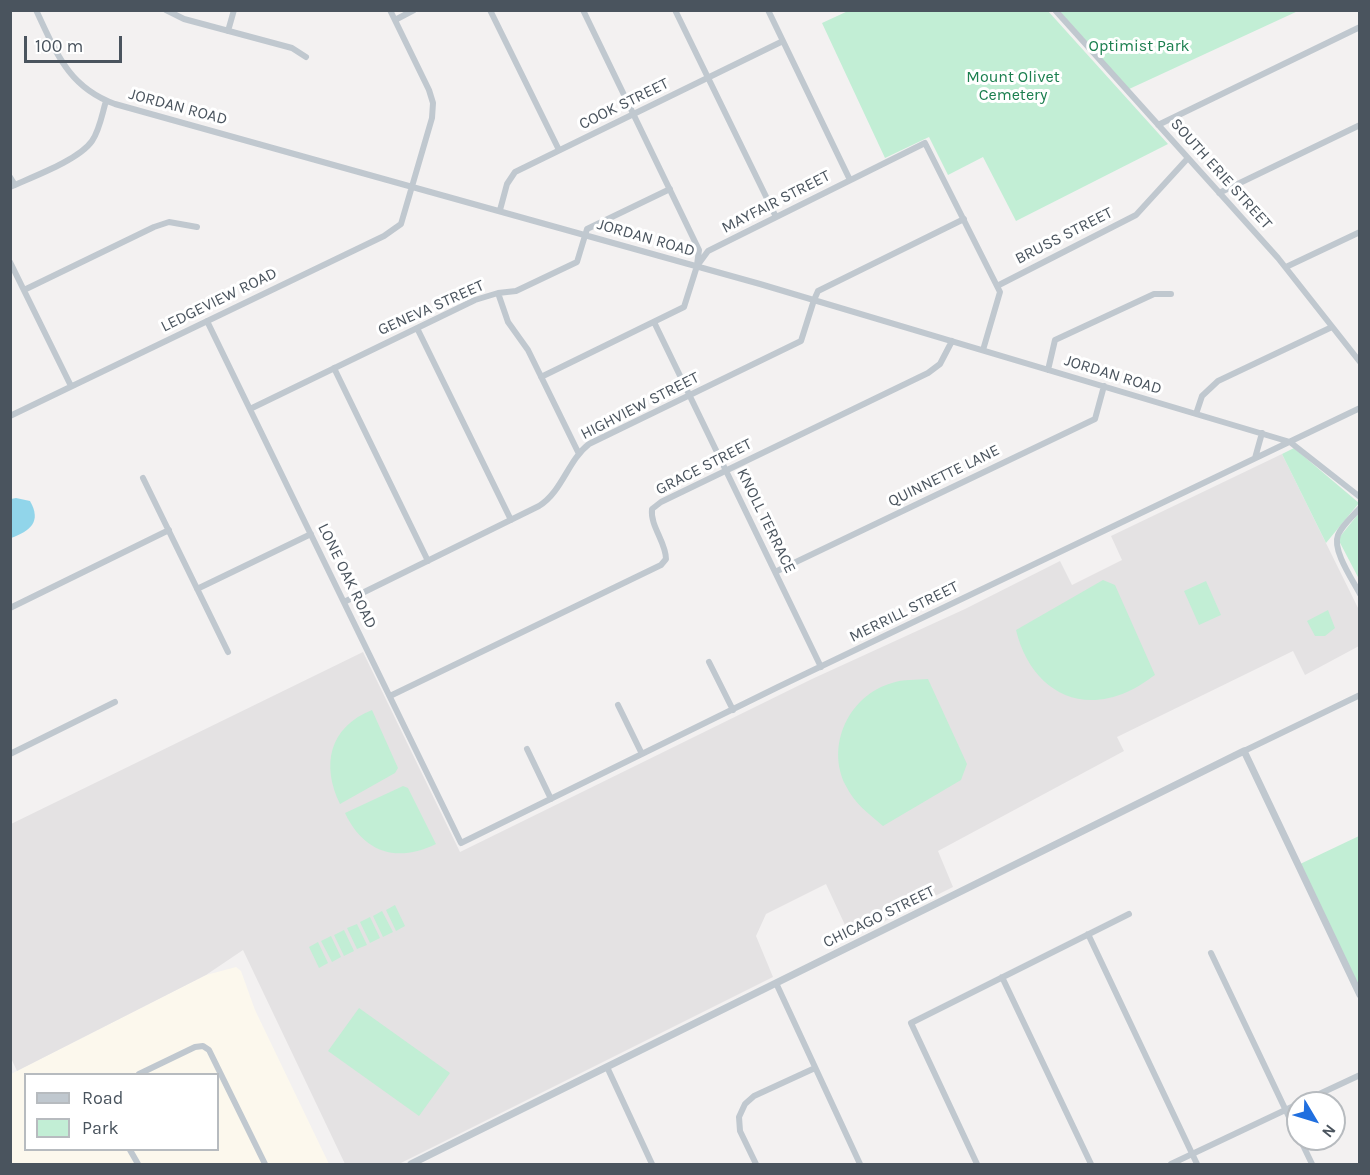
<!DOCTYPE html>
<style>
body{margin:0}
#map{position:relative;width:1370px;height:1175px;overflow:hidden;background:#f3f1f1;font-family:Karla,sans-serif}
canvas{display:block}
.frame{position:absolute;inset:0;border:12px solid #4a545e;pointer-events:none}
.legend{position:absolute;left:24px;top:1073px;width:195px;height:78px;box-sizing:border-box;background:#fff;border:2px solid #b7bbbf;margin:0;padding:8px 10px;list-style:none;font-size:18px;color:#4a545e}
.legend li{display:flex;align-items:center;gap:12px;height:30px}
.legend b{width:30px;border:2px solid #b7bbbf}
.north{position:absolute;left:1286px;top:1091px;width:60px;height:60px;box-sizing:border-box;background:#fff;border:2px solid #b7bbbf;border-radius:50%;rotate:128deg;font-size:16px;font-weight:700;line-height:24px;text-align:center;color:#4a545e}
.north::after{content:'';display:block;margin:auto;width:21px;height:27px;background:#206fdf;clip-path:polygon(50% 0,100% 100%,50% 72%,0 100%)}
.scale{position:absolute;left:24px;top:36px;width:98px;height:27px;box-sizing:border-box;border:3px solid #4a545e;border-top:0;padding-left:8px;font-size:18px;line-height:21px;white-space:nowrap;color:#4a545e;-webkit-text-stroke:4px #fff;paint-order:stroke}
</style>
<div id="map">
<canvas width="1370" height="1175"></canvas>
<div class="frame"></div>
<ul class="legend">
<li><b style="height:8px;background:#c0c8cf"></b>Road</li>
<li><b style="height:16px;background:#c2eed5"></b>Park</li>
</ul>
<div class="north">N</div>
<div class="scale">100 m</div>
</div>
<script>
const g = document.querySelector('canvas').getContext('2d');
g.lineJoin = 'round';
function fillPath(path, color) {
  g.fillStyle = color;
  g.fill(path, 'evenodd');
}
function strokePath(path, color, width, dash) {
  g.strokeStyle = color;
  g.lineWidth = width;
  g.lineCap = dash ? 'butt' : 'round';
  g.setLineDash(dash || []);
  g.stroke(path);
}
function write(font, color, halo, rows, align = 'center') {
  g.font = font + ' Karla,sans-serif';
  g.lineWidth = 6;
  g.setLineDash([]);
  g.textBaseline = 'middle';
  g.strokeStyle = halo;
  g.fillStyle = color;
  for (const [text, x, y, turn = 0] of rows) {
    g.save();
    g.translate(x, y);
    g.rotate((+turn || 0) * Math.PI / 180);
    g.textAlign = isNaN(turn) ? turn : align;
    if (halo) g.strokeText(text, 0, 0);
    g.fillText(text, 0, 0);
    g.restore();
  }
}
const commercial = new Path2D(`
 M 236,967 L 241,971 L 255,1010 L 329,1164 L 11,1164 L 11,1074 L 206,975 ZM 26,1074 L 218,1074 L 218,1150 L 26,1150 Z`);
const education = new Path2D(`
 M 1282,454 L 1359,610 L 1359,646 L 1305,675 L 1293,651 L 1117,737 L 1124,751 L 938,851 L 953,887 L 851,938 L 826,884 L 766,914 L 756,936 L 773,977 L 399,1164 L 345,1164 L 243,950 L 206,975 L 17,1071 L 11,1058 L 11,824 L 363,652 L 460,852 L 812,679 L 965,609 L 1060,561 L 1072,585 L 1122,560 L 1111,536 Z`);
const green = new Path2D(`
 M 848,11 L 1048,11 L 1168,144 L 1016,221 L 983,157 L 948,175 L 929,137 L 885,158 L 822,23 Z
 M 1055,11 L 1298,11 L 1127,90 Z
 M 1294,448 L 1359,503 L 1326,543 L 1282,454 Z
 M 1359,513 L 1360,578 L 1359,579 L 1338,539 Z
 M 1103,580 L 1115,585 L 1155,675 C 1146,681 1137,688 1127,692 C 1073,716 1029,684 1016,630 Z
 M 1206,581 L 1221,615 L 1199,625 L 1184,591 Z
 M 1328,610 L 1335,628 L 1325,636 L 1315,636 L 1307,621 Z
 M 928,679 L 967,764 L 961,780 L 883,826 C 869,814 854,803 846,786 C 825,746 849,695 892,683 C 903,679 916,680 928,679 Z
 M 372,710 L 398,768 L 395,773 L 340,804 C 321,765 329,727 372,710 Z
 M 403,786 L 408,788 L 436,844 C 397,863 364,853 345,813 Z
 M 1359,836 L 1359,995 L 1298,865 Z
 M 395,905 L 405,926 L 396,931 L 386,910 Z
 M 382,911 L 393,932 L 383,937 L 373,916 Z
 M 370,917 L 380,938 L 370,943 L 360,922 Z
 M 357,924 L 367,945 L 357,949 L 347,928 Z
 M 344,930 L 354,951 L 344,956 L 334,935 Z
 M 331,936 L 341,957 L 332,962 L 321,941 Z
 M 318,942 L 328,963 L 319,968 L 309,947 Z
 M 359,1008 L 450,1073 L 419,1116 L 328,1051 Z`);
const water = new Path2D(`
 M 16,498 L 30,501 C 42,522 30,531 11,538 L 11,499 Z`);
const minor = new Path2D(`
 M 36,10 C 56,52 68,87 115,104 L 760,284 L 1290,442 L 1360,497
 M 166,10 L 184,19 L 292,48 L 306,57
 M 490,10 L 559,150
 M 583,10 L 699,250 L 697,265
 M 675,10 L 776,217
 M 768,10 L 850,180
 M 1055,10 L 1278,258 L 1360,362
 M 395,20 L 414,10
 M 228,31 L 234,10
 M 1158,125 L 1360,27
 M 10,177 L 15,185
 M 10,187 C 32,177 79,160 92,141 C 100,129 102,114 106,101
 M 1219,193 L 1360,125
 M 500,210 L 507,184 L 515,172 L 783,41
 M 10,262 L 71,386
 M 1286,267 L 1360,232
 M 997,286 L 1136,215 L 1188,158
 M 24,290 L 154,227 L 169,222 L 197,227
 M 498,293 L 508,322 L 528,350 L 579,454
 M 207,321 L 461,843 L 778,687 L 1360,408
 M 654,322 L 821,667
 M 417,328 L 511,520
 M 334,368 L 428,561
 M 1048,370 L 1055,340 L 1154,294 L 1171,294
 M 541,377 L 684,307 L 697,266 L 708,251 L 925,143 L 1000,292 L 983,350
 M 250,409 L 475,300 L 498,293 L 516,291 L 577,262 L 587,229 L 670,189
 M 1196,414 L 1202,396 L 1218,381 L 1332,327
 M 10,416 L 384,236 L 401,224 L 432,118 L 433,103 L 429,90 L 390,10
 M 1255,458 L 1262,433
 M 143,478 L 228,652
 M 1360,508 C 1353,516 1342,525 1338,535 C 1332,550 1352,579 1360,594
 M 775,572 L 1095,419 L 1104,386
 M 197,589 L 311,534
 M 344,602 L 539,506 C 562,492 568,460 589,444 L 801,341 L 814,300 L 818,291 L 964,219
 M 10,608 L 169,530
 M 709,662 L 733,710
 M 390,696 L 661,565 L 666,559 C 666,542 650,526 652,509 L 661,502 L 928,373 L 940,364 L 952,341
 M 618,705 L 642,754
 M 527,749 L 551,799
 M 1244,751 L 1360,695
 M 10,754 L 115,702
 M 1088,934 L 1197,1164
 M 1211,953 L 1298,1136
 M 1002,977 L 1091,1164
 M 776,983 L 860,1164
 M 607,1067 L 652,1164
 M 139,1074 L 195,1047 L 203,1046 L 209,1050 L 265,1164
 M 1300,1103 L 1360,1075
 M 1300,1139 L 1312,1164
 M 130,1150 L 138,1164
 M 756,1164 L 740,1131 L 739,1117 L 745,1104 L 754,1096 L 815,1068
 M 977,1164 L 911,1023 L 1129,914
 M 1171,1164 L 1298,1104`);
const tertiary = new Path2D(`
 M 411,1164 L 1244,751 L 1360,995`);
const parkNames = [
 ["Optimist Park",1139,46],
 ["Mount Olivet",1013,77],
 ["Cemetery",1013,95]
];
const streetNames = [
 ["COOK STREET",624,104,-26],
 ["JORDAN ROAD",178,107,15],
 ["SOUTH ERIE STREET",1221,174,48],
 ["MAYFAIR STREET",776,202,-27],
 ["BRUSS STREET",1064,236,-27],
 ["JORDAN ROAD",646,238,16],
 ["LEDGEVIEW ROAD",219,300,-26],
 ["GENEVA STREET",431,308,-24],
 ["JORDAN ROAD",1113,375,17],
 ["HIGHVIEW STREET",640,406,-27],
 ["GRACE STREET",704,467,-27],
 ["QUINNETTE LANE",944,476,-26],
 ["KNOLL TERRACE",766,521,64],
 ["LONE OAK ROAD",347,576,64],
 ["MERRILL STREET",904,612,-26],
 ["CHICAGO STREET",879,917,-26]
];
fillPath(commercial, '#fcf8ed');
fillPath(education, '#e4e2e3');
fillPath(green, '#c2eed5');
fillPath(water, '#91d5ea');
strokePath(minor, '#c0c8cf', 6);
strokePath(tertiary, '#c0c8cf', 7);
write('16px', '#1b7f4f', '#fff', parkNames);
write('16px', '#4a545e', '#fff', streetNames);
</script>
